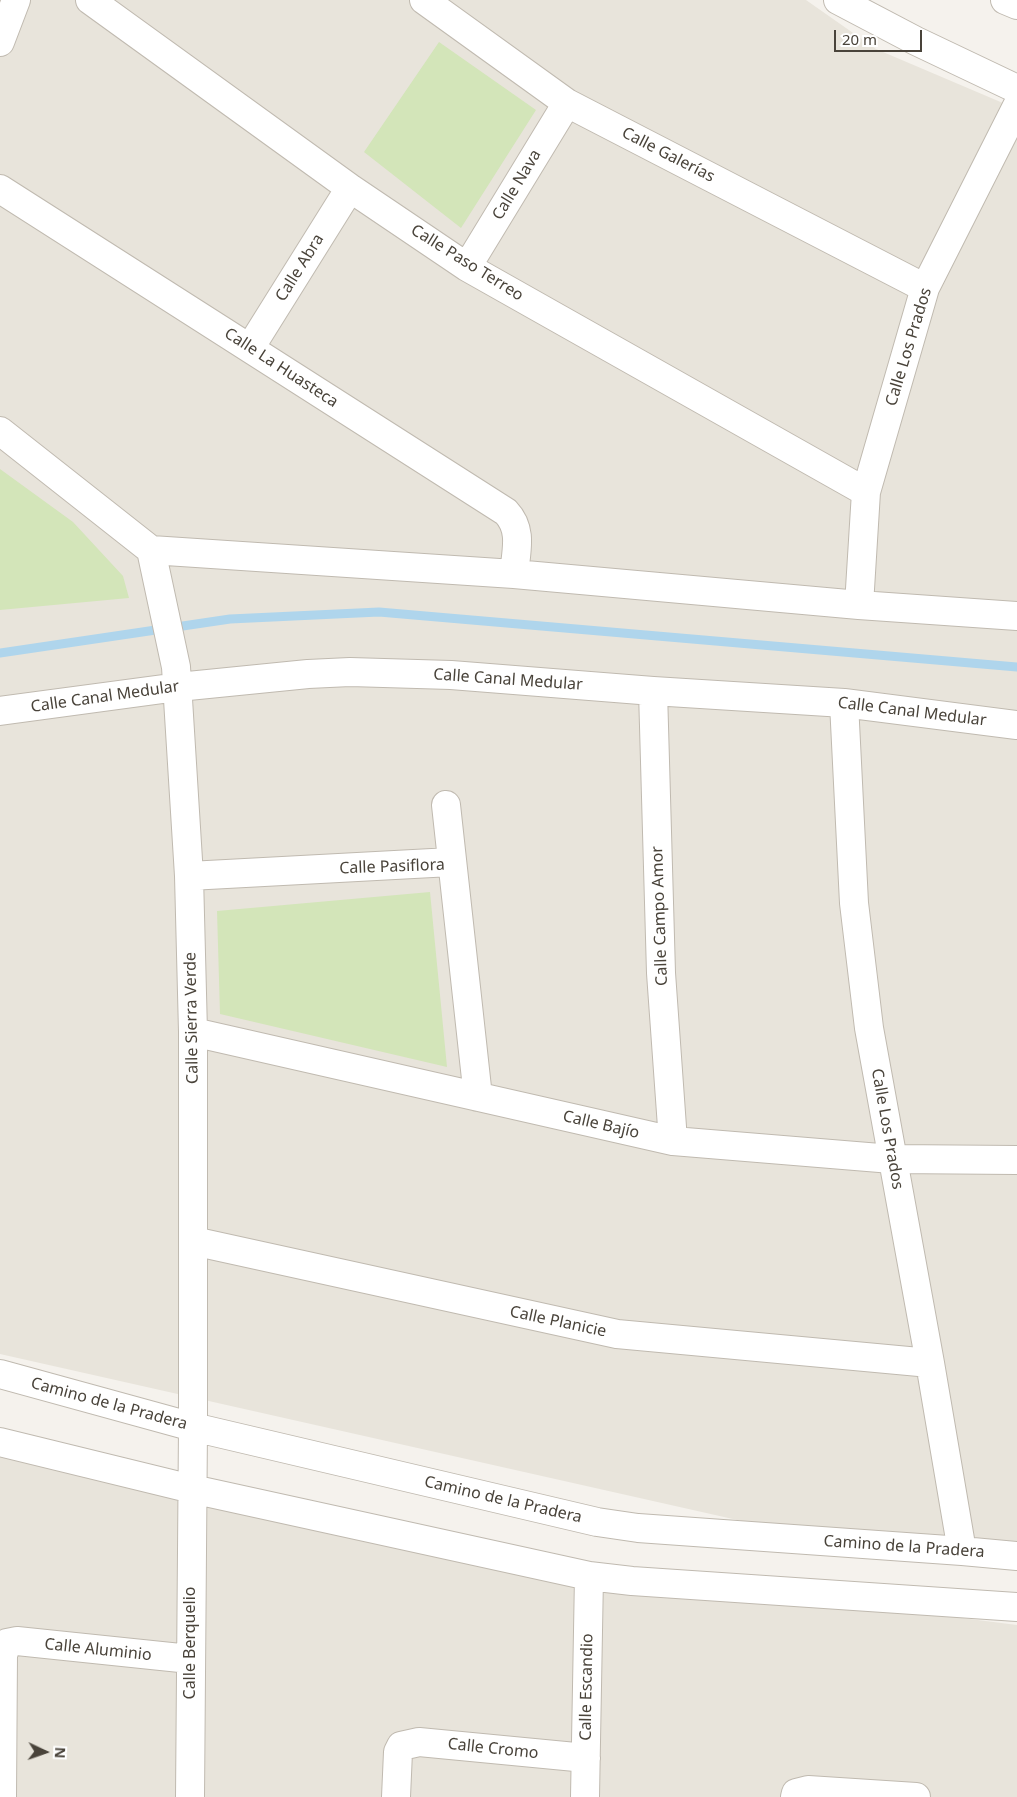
<!DOCTYPE html>
<meta charset="utf-8">
<style>
body{margin:0}
#map{position:relative;width:1017px;height:1797px;overflow:hidden;background:#f5f2ed;font-family:"Noto Sans",sans-serif}
canvas{display:block}
.north{position:absolute;left:20px;top:1727px;width:50px;height:50px;-webkit-text-stroke:4px #fff;paint-order:stroke;rotate:93deg;font-size:14px;font-weight:700;line-height:20px;text-align:center;color:#49433a}
.north::after{content:'';display:block;margin:auto;width:18px;height:22px;background:#49433a;clip-path:polygon(50% 0,100% 100%,50% 72%,0 100%)}
.scale{position:absolute;left:834px;top:30px;width:88px;height:22px;box-sizing:border-box;border:2px solid #49433a;border-top:0;padding-left:6px;font-size:15px;line-height:18px;white-space:nowrap;color:#49433a;-webkit-text-stroke:4px #fff;paint-order:stroke}
</style>
<div id="map">
<canvas width="1017" height="1797"></canvas>
<div class="north">N</div>
<div class="scale">20 m</div>
</div>
<script>
const g = document.querySelector('canvas').getContext('2d');
g.lineJoin = 'round';
function fillPath(path, color) {
  g.fillStyle = color;
  g.fill(path, 'evenodd');
}
function strokePath(path, color, width, dash) {
  g.strokeStyle = color;
  g.lineWidth = width;
  g.lineCap = dash ? 'butt' : 'round';
  g.setLineDash(dash || []);
  g.stroke(path);
}
function write(font, color, halo, rows, align = 'center') {
  g.font = font + ' "Noto Sans",sans-serif';
  g.lineWidth = 4;
  g.setLineDash([]);
  g.textBaseline = 'middle';
  g.strokeStyle = halo;
  g.fillStyle = color;
  for (const [text, x, y, turn = 0] of rows) {
    g.save();
    g.translate(x, y);
    g.rotate((+turn || 0) * Math.PI / 180);
    g.textAlign = isNaN(turn) ? turn : align;
    if (halo) g.strokeText(text, 0, 0);
    g.fillText(text, 0, 0);
    g.restore();
  }
}
const residential = new Path2D(`
 M 0,0 L 806,0 L 876,49 L 1017,109 L 1017,1553 L 764,1526 L 0,1354 Z
 M 0,1435 L 687,1583 L 1017,1625 L 1017,1797 L 0,1797 Z`);
const green = new Path2D(`
 M 439,42 L 536,110 L 461,228 L 364,152 Z
 M 0,469 L 73,522 L 123,576 L 129,598 L 0,610 Z
 M 430,892 L 447,1067 L 220,1014 L 217,911 Z`);
const stream = new Path2D(`
 M 0,653 L 230,619 L 379,612 L 1017,667`);
const minor = new Path2D(`
 M 90,0 L 350,188 L 467,267 L 866,492
 M 424,0 L 567,103 L 925,288
 M 0,42 L 16,0
 M 0,189 L 506,512 C 523,530 516,551 514,574
 M 467,267 L 567,103
 M 250,348 L 350,188
 M 0,431 L 151,550
 M 151,550 L 176,667 L 189,876 L 193,1032 L 193,1427 L 190,1797
 M 151,550 L 514,574 L 859,605 L 1017,616
 M 859,605 L 866,492 L 925,288 L 1017,106
 M 653,691 L 661,973 L 673,1141
 M 844,703 L 854,903 L 869,1028 L 930,1363 L 962,1551
 M 0,711 L 178,687 L 308,674 L 350,672 L 451,675 L 653,691 L 844,703 L 1017,725
 M 446,805 L 478,1097
 M 189,876 L 451,862
 M 193,1032 L 673,1141 L 892,1159 L 1017,1160
 M 193,1241 L 617,1334 L 930,1363
 M 0,1374 L 193,1427 L 597,1522 L 638,1528 L 962,1551 L 1017,1556
 M 0,1442 L 192,1489 L 589,1576 L 632,1581 L 1017,1607
 M 2,1797 L 3,1655 L 7,1643 L 17,1641 L 190,1659
 M 396,1797 L 398,1752 L 401,1746 L 419,1742 L 586,1758
 M 585,1797 L 589,1576
 M 795,1797 L 796,1793 L 808,1790 L 916,1797`);
const tertiary = new Path2D(`
 M 838,0 L 916,41 L 1017,89
 M 1005,0 L 1017,5`);
const streetNames = [
 ["Calle Galerías",668,155,27],
 ["Calle Nava",517,185,-59],
 ["Calle Paso Terreo",467,263,32],
 ["Calle Abra",300,268,-58],
 ["Calle Los Prados",909,347,-73],
 ["Calle La Huasteca",281,368,33],
 ["Calle Canal Medular",508,680,4],
 ["Calle Canal Medular",105,697,-8],
 ["Calle Canal Medular",912,712,7],
 ["Calle Pasiflora",392,867,-2],
 ["Calle Campo Amor",660,916,-92],
 ["Calle Sierra Verde",192,1018,-91],
 ["Calle Bajío",601,1125,13],
 ["Calle Los Prados",887,1129,80],
 ["Calle Planicie",558,1322,12],
 ["Camino de la Pradera",109,1404,15],
 ["Camino de la Pradera",503,1500,13],
 ["Camino de la Pradera",904,1547,4],
 ["Calle Berquelio",190,1643,-90],
 ["Calle Aluminio",98,1650,6],
 ["Calle Escandio",587,1687,-89],
 ["Calle Cromo",493,1749,6]
];
fillPath(residential, '#e8e4db');
fillPath(green, '#d3e5b9');
strokePath(stream, '#afd5ec', 9);
strokePath(minor, '#c0bab0', 30);
strokePath(tertiary, '#c0bab0', 30);
strokePath(minor, '#fff', 28);
strokePath(tertiary, '#fff', 28);
write('16px', '#49433a', '#fff', streetNames);
</script>
